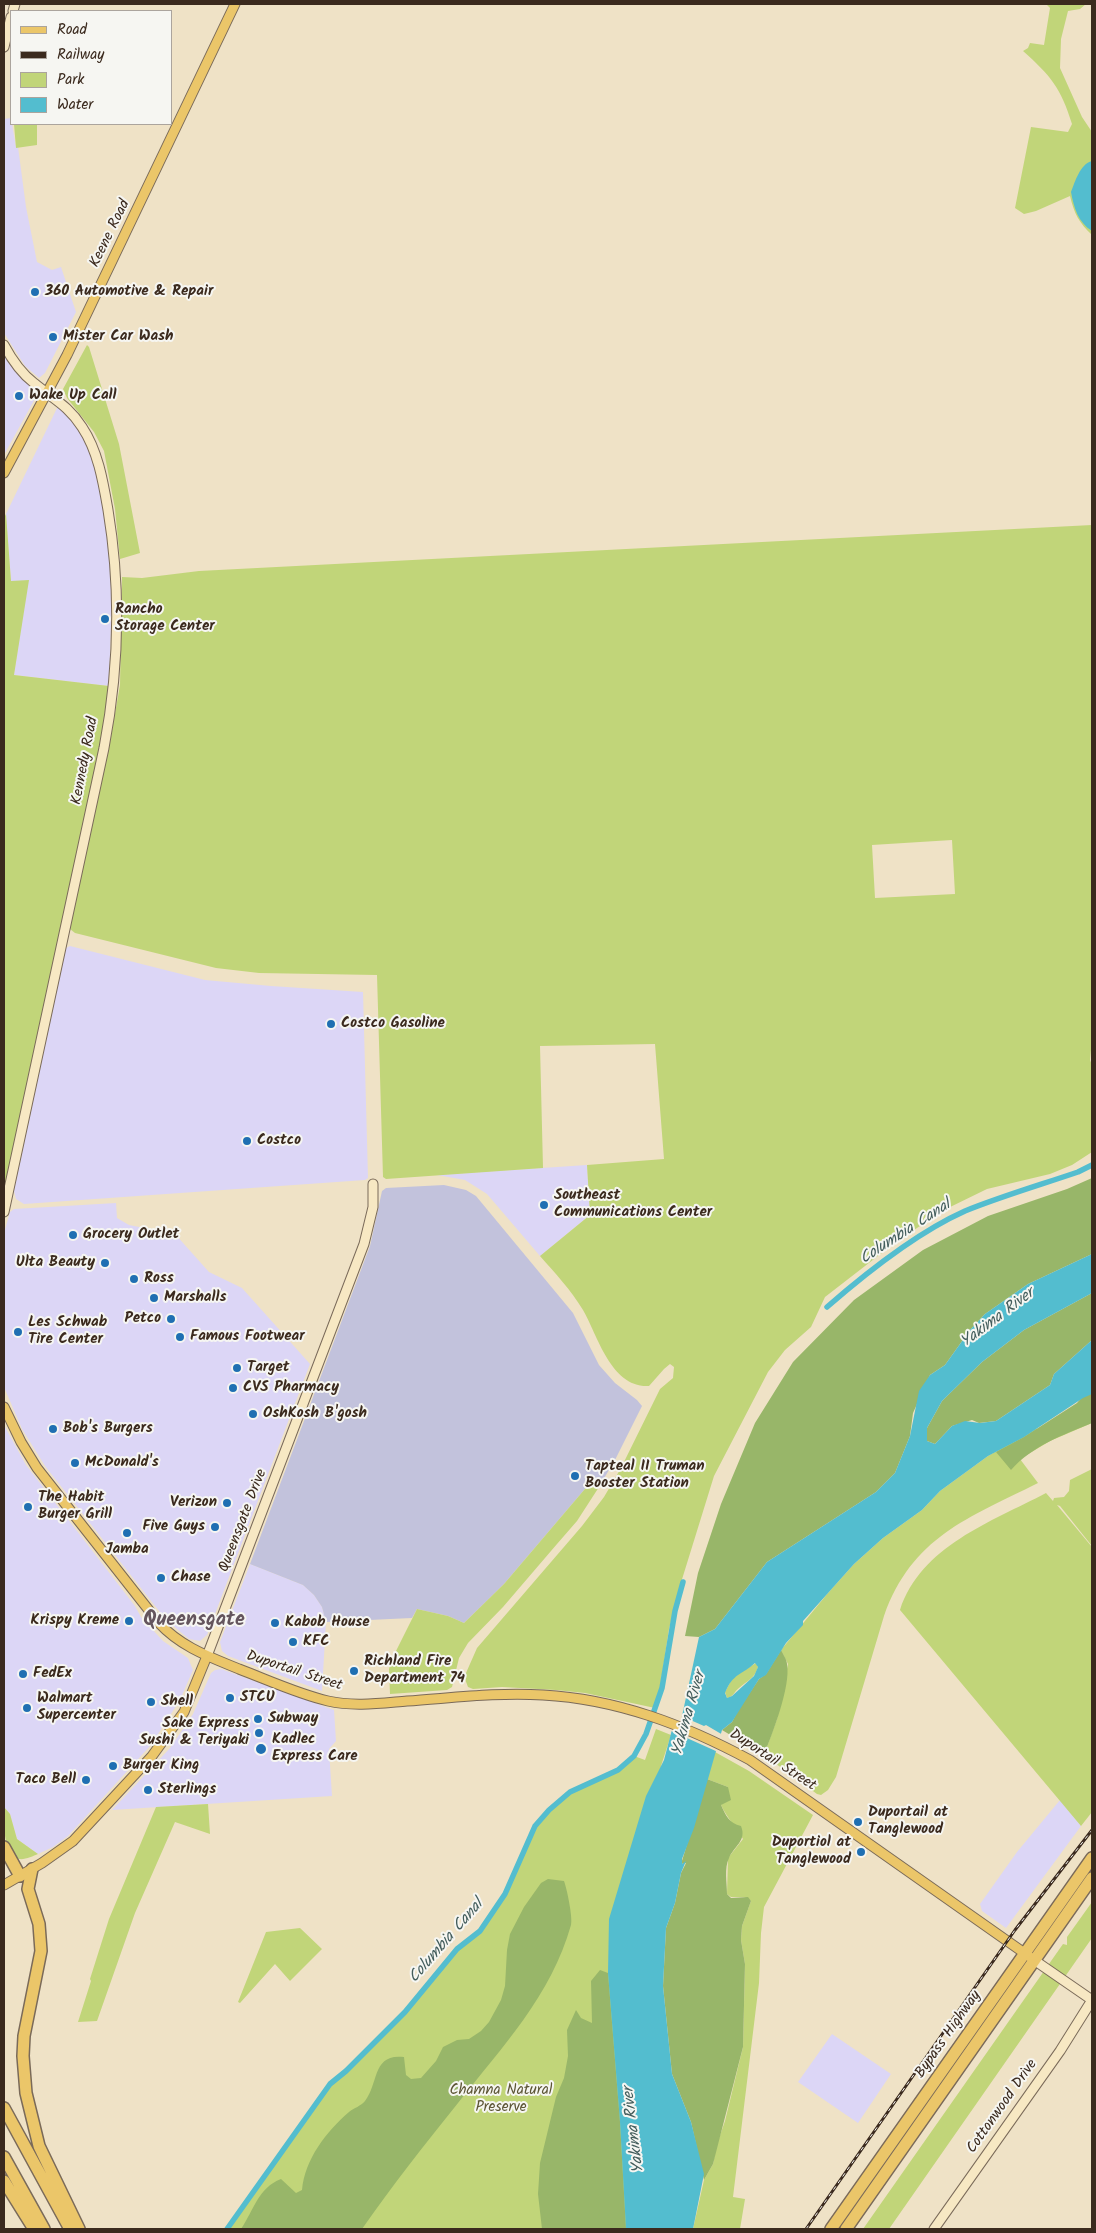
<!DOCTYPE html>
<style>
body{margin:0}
#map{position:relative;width:1096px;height:2233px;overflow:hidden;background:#efe2c6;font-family:Kalam,sans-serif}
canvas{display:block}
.frame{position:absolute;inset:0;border:5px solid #3b2a1e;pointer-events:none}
.legend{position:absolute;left:10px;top:10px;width:162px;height:115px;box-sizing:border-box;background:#f6f6f2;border:1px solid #aba49d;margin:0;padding:6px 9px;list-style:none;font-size:15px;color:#3b2a1e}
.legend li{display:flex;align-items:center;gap:10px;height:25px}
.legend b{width:25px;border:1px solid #aba49d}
</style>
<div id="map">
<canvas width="1096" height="2233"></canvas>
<div class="frame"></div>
<ul class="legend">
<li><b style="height:6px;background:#ebc669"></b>Road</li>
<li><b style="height:6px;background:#3b2a1e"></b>Railway</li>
<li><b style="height:14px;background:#c1d579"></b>Park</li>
<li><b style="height:14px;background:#53bdcf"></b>Water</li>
</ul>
</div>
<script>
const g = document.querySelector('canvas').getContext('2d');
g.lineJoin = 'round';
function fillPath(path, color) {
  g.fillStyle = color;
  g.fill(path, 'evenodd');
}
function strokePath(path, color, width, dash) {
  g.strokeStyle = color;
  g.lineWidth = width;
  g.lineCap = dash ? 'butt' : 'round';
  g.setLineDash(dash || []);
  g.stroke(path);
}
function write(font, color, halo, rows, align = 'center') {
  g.font = font + ' Kalam,sans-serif';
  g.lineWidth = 4;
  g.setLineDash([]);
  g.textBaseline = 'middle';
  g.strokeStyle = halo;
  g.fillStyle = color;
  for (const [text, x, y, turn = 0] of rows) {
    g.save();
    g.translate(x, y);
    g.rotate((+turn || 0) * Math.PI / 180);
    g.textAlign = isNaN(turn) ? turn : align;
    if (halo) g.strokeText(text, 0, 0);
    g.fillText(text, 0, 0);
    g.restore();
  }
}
const built = new Path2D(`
 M 11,118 L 16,147 L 18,147 L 26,207 L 37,262 L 52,270 L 61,267 L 76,312 L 45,373 L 39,378 L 25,366 L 4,333 L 4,119 Z
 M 4,355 L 37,395 L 4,455 Z
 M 58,406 L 80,431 L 93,461 L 101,497 L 108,540 L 112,595 L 109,686 L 14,675 L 28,581 L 11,581 L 6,514 Z
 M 70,946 L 205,980 L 271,986 L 363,992 L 368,1178 L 365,1180 L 24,1204 L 16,1199 L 14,1191 L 66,948 Z
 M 587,1165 L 590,1215 L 540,1256 L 487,1194 L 465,1180 L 437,1175 Z
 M 116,1203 L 117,1218 L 129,1225 L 175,1234 L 209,1272 L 242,1288 L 310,1364 L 207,1635 L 200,1641 L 189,1639 L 166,1620 L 45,1466 L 22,1429 L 4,1387 L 4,1233 L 10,1212 L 14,1209 Z
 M 4,1425 L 26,1465 L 135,1606 L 141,1617 L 163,1641 L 188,1658 L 193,1670 L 180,1700 L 151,1745 L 68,1836 L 53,1847 L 38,1854 L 17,1839 L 10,1814 L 4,1807 Z
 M 250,1564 L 303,1585 L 314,1595 L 322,1607 L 326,1622 L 322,1691 L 228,1656 L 222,1651 L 220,1642 Z
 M 221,1669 L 334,1710 L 336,1741 L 329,1749 L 332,1796 L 112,1810 L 170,1748 L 193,1714 L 211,1673 L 215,1670 Z
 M 1060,1800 L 1081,1826 L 1006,1928 L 982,1911 L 980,1904 L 1017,1852 Z
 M 832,2034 L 891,2074 L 858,2123 L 798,2082 Z`);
const industrial = new Path2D(`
 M 444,1185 L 466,1190 L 476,1196 L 573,1313 L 599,1365 L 615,1383 L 637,1400 L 642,1406 L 616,1458 L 599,1487 L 590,1483 L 504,1584 L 464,1623 L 448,1616 L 417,1609 L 412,1618 L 326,1622 L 322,1607 L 314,1595 L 303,1585 L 250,1564 L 370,1246 L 382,1191 L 386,1188 Z`);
const green = new Path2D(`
 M 1046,4 L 1086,4 L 1080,9 L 1068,11 L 1061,39 L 1060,68 L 1082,117 L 1092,132 L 1092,235 C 1079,223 1074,213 1070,196 L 1036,211 L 1024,214 L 1015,208 L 1031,127 L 1068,132 L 1072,124 C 1061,88 1051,76 1023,51 L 1028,48 L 1030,43 L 1044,45 L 1050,8 Z
 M 14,124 L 37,124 L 37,145 L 16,148 Z
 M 87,345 L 89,347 L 119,444 L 140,553 L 120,559 L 115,509 L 104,451 L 94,432 L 67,398 L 63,389 Z
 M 6,514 L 11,581 L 29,580 L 14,675 L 109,686 L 99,750 L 4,1193 L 4,518 Z
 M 1092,525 L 1092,1040 L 1090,1060 L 1092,1065 L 1092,1152 L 1072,1165 L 1050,1174 L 987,1189 L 944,1210 L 896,1242 L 825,1297 L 811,1327 L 785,1350 L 768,1372 L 714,1476 L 679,1589 L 669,1629 L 659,1694 L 655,1708 L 585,1693 L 556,1690 L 502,1687 L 473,1689 L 468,1687 L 465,1679 L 466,1673 L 477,1648 L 582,1526 L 604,1497 L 621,1468 L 660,1389 L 673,1378 L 674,1367 L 670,1364 L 664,1369 L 649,1386 C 611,1388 598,1336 583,1310 C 571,1290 555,1273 540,1256 L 590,1215 L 587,1165 L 664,1159 L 655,1044 L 540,1046 L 543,1168 L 386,1179 L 383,1177 L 377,975 L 259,973 L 216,968 L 75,933 L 70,929 L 110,742 L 120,685 L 122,577 L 142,578 L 199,571 ZM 952,840 L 955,894 L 875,898 L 872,845 Z
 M 1092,1423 L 1050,1441 L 1020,1459 L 1038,1483 C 968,1518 912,1537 884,1616 L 836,1777 L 828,1790 L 821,1795 L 817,1794 L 764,1755 L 777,1719 L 788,1664 L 781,1650 L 828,1593 L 854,1564 L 883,1538 L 922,1510 L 940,1491 L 966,1472 L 988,1456 L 1035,1429 Z
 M 1092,1469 L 1092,1546 L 1060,1506 L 1057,1505 L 1092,1547 L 1092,1812 L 1081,1826 L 900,1610 C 921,1546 991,1522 1046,1493 L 1053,1501 L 1054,1498 L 1064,1497 L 1069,1491 L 1070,1480 Z
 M 590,1483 L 599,1487 L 577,1521 L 557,1544 L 503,1607 L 468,1643 L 459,1658 L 452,1687 L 447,1690 L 390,1694 L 389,1669 L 392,1659 L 417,1609 L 448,1616 L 464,1623 L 504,1584 Z
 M 756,1663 L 758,1667 C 755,1678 747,1681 739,1688 C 734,1692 733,1697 727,1698 L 725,1692 L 733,1677 Z
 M 656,1729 L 671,1735 L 661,1766 L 640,2229 L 227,2229 L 330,2084 L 346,2071 L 405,2012 L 457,1949 L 480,1931 L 505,1894 L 535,1826 L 549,1810 L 570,1792 L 618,1770 L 634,1756 L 645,1760 Z
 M 715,1752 L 749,1771 L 813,1815 L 764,1907 L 761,1933 L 759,1983 L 733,2197 L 745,2199 L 740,2229 L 693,2229 L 704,2180 L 713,2164 L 716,2147 L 725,2121 L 743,2047 L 745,1964 L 741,1940 L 742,1926 L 751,1901 L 744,1897 L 731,1897 L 727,1894 L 728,1858 L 743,1839 C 736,1827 727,1818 721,1805 L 728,1787 L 707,1779 Z
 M 208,1804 L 210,1834 L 175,1822 L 135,1913 L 97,2021 L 78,2022 L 91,1981 L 90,1979 L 109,1919 L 156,1807 Z
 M 4,1807 L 10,1814 L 17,1839 L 38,1854 C 33,1856 25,1860 19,1859 C 2,1854 4,1820 4,1807 Z
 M 1092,1902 L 1092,1938 L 889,2229 L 863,2229 L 1063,1944 L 1067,1945 L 1067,1937 Z
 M 300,1928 L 322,1949 L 290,1981 L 275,1964 L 240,2003 L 238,2002 L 266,1932 Z`);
const forest = new Path2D(`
 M 1092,1178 L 1092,1254 L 1028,1284 L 985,1314 L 970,1330 L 945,1365 L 930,1375 L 913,1413 L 910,1436 L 895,1473 L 876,1492 L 767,1562 L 715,1629 L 699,1637 L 685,1636 L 698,1573 L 721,1504 L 755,1423 L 793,1362 L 854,1300 L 923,1250 L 988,1216 L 1067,1189 Z
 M 1092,1293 L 1092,1340 L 1054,1374 L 1050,1385 L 996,1421 L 979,1423 L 972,1420 L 952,1426 L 935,1444 L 927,1441 L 927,1428 L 942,1401 L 982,1362 L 1024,1330 Z
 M 1092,1385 L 1092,1423 C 1063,1435 1032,1446 1011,1470 L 996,1452 L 1024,1437 L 1077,1403 Z
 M 781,1650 C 783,1654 787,1660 787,1664 C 791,1687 772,1734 764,1755 L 722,1730 L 732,1722 L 738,1710 L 759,1679 L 766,1674 Z
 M 707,1779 L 728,1787 L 731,1800 L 721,1805 C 726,1816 729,1823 741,1826 C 747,1841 734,1846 729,1858 C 724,1868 727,1883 727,1894 L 731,1898 L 748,1897 L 751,1901 L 742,1926 L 741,1940 L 745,1964 L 743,2047 L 713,2164 L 704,2180 L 691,2122 L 672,2074 L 663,1986 L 666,1928 L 675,1903 L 681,1873 L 686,1863 L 681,1864 Z
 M 548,1879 L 564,1881 C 567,1889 573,1918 571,1925 C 551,1996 502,2047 458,2103 C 425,2144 392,2186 362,2229 L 241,2229 C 254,2210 258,2188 281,2179 L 296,2193 L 302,2190 C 305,2159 326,2132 349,2112 C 354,2108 361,2106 365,2101 C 379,2083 372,2053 404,2057 L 406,2075 L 411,2079 L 421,2078 L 436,2061 L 443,2047 L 457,2040 L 469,2039 L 481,2031 L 489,2022 L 501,2000 L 505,1986 L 507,1950 L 510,1934 L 524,1907 L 541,1883 Z
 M 600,1970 L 608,1973 L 620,2122 L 626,2229 L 542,2229 L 538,2194 L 540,2163 L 556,2097 L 564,2078 L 568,2056 L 567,2030 L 576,2010 L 581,2018 L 592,2023 L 591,1981 Z`);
const water = new Path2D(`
 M 1092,161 L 1092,231 C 1078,222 1074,208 1071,192 C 1075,182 1080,164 1092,161 Z
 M 1092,1254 L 1092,1293 L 1024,1330 L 982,1362 L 942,1401 L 927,1428 L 927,1441 L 935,1444 L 952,1426 L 965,1421 L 980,1423 L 996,1421 L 1050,1385 L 1054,1374 L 1092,1340 L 1092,1394 L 1083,1398 L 1024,1437 L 988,1456 L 940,1491 L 922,1510 L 883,1538 L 854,1564 L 803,1621 L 803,1625 L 786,1643 L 766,1675 L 759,1679 L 732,1722 L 722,1730 L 694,1828 L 682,1859 L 682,1864 L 686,1861 L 681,1873 L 675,1903 L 666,1928 L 663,1986 L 672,2074 L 691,2122 L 704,2174 L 693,2229 L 626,2229 L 620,2122 L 608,1973 L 609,1919 L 646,1796 L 664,1760 L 674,1722 L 682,1716 L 699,1637 L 715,1629 L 767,1562 L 876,1492 L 895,1473 L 910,1436 L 919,1391 L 930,1375 L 945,1365 L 970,1330 L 985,1314 L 1028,1284 ZM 755,1663 L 758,1667 L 754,1676 L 732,1696 L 727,1698 L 725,1693 C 733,1673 742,1675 755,1663 Z`);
const pier = new Path2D(`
 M 679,1715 L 704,1726 L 706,1725 L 723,1735 L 718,1752 L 669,1730 L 671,1721 Z`);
const canal = new Path2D(`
 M 827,1307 C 866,1273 918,1232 965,1211 C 1002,1196 1040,1185 1078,1172 L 1092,1165
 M 227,2229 L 330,2084 L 346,2071 L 405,2012 L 457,1949 L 480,1931 L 505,1894 L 535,1826 L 549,1810 L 570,1792 L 618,1770 L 634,1756 L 646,1734 L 662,1688 L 675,1611 L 683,1582`);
const secondary = new Path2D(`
 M 13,11 L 15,4
 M 4,47 L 11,17
 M 4,345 C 12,360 21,373 34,383 C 53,399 68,405 82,427 C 98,451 103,481 108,510 C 121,589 119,670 104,748 L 4,1212
 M 207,1656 L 364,1244 L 373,1207 L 373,1184
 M 1034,1960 L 1092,2000
 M 934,2229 L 1060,2051 L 1092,2000`);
const primary = new Path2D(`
 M 4,473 L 67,355 L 235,4
 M 4,1407 L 21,1442 L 37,1468 L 159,1623 C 181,1647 210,1657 239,1669 C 268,1680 298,1694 328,1701 C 354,1707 382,1703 407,1701 C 452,1698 498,1692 543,1695 C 617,1699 685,1725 750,1760 L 1030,1957
 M 4,1885 L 42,1863 L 73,1841 L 152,1756 L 184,1712 L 207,1656`);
const highway = new Path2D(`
 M 4,1847 L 20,1876
 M 32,1869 L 28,1889 L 39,1924 L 41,1951 L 24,2036 L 23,2056 L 26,2093 L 39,2146 L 79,2229
 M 4,2108 L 70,2229
 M 4,2157 L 44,2229
 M 4,2181 L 34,2229
 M 831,2229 L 1092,1858
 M 846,2229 L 1092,1878`);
const rail = new Path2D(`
 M 806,2229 L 1015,1930 L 1092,1830`);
const markers = [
 [35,292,5,"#1f6fb2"],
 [53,337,5,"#1f6fb2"],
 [19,396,5,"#1f6fb2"],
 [105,619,5,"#1f6fb2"],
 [331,1024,5,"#1f6fb2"],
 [247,1141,5,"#1f6fb2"],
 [544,1205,5,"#1f6fb2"],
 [73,1235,5,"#1f6fb2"],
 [105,1263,5,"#1f6fb2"],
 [134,1279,5,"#1f6fb2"],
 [154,1298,5,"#1f6fb2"],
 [171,1319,5,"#1f6fb2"],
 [18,1332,5,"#1f6fb2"],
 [180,1337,5,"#1f6fb2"],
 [237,1368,5,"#1f6fb2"],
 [233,1388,5,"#1f6fb2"],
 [253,1414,5,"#1f6fb2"],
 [53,1429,5,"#1f6fb2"],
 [75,1463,5,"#1f6fb2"],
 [575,1476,5,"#1f6fb2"],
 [227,1503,5,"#1f6fb2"],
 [28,1507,5,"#1f6fb2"],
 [215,1527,5,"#1f6fb2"],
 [127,1533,5,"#1f6fb2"],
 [161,1578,5,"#1f6fb2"],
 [129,1621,5,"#1f6fb2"],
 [275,1623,5,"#1f6fb2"],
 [293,1642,5,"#1f6fb2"],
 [354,1671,5,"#1f6fb2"],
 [23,1674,5,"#1f6fb2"],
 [230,1698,5,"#1f6fb2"],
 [151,1702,5,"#1f6fb2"],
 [27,1708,5,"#1f6fb2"],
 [258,1719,5,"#1f6fb2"],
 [259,1733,5,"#1f6fb2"],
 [261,1749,6,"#1f6fb2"],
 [113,1766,5,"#1f6fb2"],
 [86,1780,5,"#1f6fb2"],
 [148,1790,5,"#1f6fb2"],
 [858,1822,5,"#1f6fb2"],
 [861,1852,5,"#1f6fb2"]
];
const streetNames = [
 ["Keene Road",111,234,-64],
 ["Kennedy Road",86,761,-79],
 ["Queensgate Drive",244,1521,-69],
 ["Duportail Street",294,1672,18],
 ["Duportail Street",772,1761,33],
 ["Bypass Highway",949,2035,-55],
 ["Cottonwood Drive",1003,2107,-55]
];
const poiNames = [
 ["360 Automotive & Repair",45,292],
 ["Mister Car Wash",63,337],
 ["Wake Up Call",29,396],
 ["Rancho",115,610],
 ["Storage Center",115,627],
 ["Costco Gasoline",341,1024],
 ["Costco",257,1141],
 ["Southeast",554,1196],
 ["Communications Center",554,1213],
 ["Grocery Outlet",83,1235],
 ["Ulta Beauty",95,1263,"right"],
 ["Ross",144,1279],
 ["Marshalls",164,1298],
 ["Petco",161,1319,"right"],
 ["Les Schwab",28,1323],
 ["Tire Center",28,1340],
 ["Famous Footwear",190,1337],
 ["Target",247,1368],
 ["CVS Pharmacy",243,1388],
 ["OshKosh B'gosh",263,1414],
 ["Bob's Burgers",63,1429],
 ["McDonald's",85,1463],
 ["Tapteal II Truman",585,1467],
 ["Booster Station",585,1484],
 ["The Habit",38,1498],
 ["Burger Grill",38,1515],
 ["Verizon",217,1503,"right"],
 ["Five Guys",205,1527,"right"],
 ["Jamba",127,1550,"center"],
 ["Chase",171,1578],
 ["Krispy Kreme",119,1621,"right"],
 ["Kabob House",285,1623],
 ["KFC",303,1642],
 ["Richland Fire",364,1662],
 ["Department 74",364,1679],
 ["FedEx",33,1674],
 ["STCU",240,1698],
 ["Walmart",37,1699],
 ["Supercenter",37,1716],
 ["Shell",161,1702],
 ["Subway",268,1719],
 ["Sake Express",249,1724,"right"],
 ["Sushi & Teriyaki",249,1741,"right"],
 ["Kadlec",272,1740],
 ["Express Care",272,1757],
 ["Burger King",123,1766],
 ["Taco Bell",76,1780,"right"],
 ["Sterlings",158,1790],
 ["Duportail at",868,1813],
 ["Tanglewood",868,1830],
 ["Duportiol at",851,1843,"right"],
 ["Tanglewood",851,1860,"right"]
];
const parkNames = [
 ["Chamna Natural",501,2091],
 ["Preserve",501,2108]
];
const waterNames = [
 ["Columbia Canal",906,1233,-33],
 ["Yakima River",998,1319,-37],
 ["Yakima River",690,1714,-74],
 ["Columbia Canal",447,1942,-49],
 ["Yakima River",635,2130,-97]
];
const districtNames = [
 ["Queensgate",194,1622]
];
fillPath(built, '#dcd6f6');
fillPath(industrial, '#c2c2dc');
fillPath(green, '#c1d579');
fillPath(forest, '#98b669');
fillPath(water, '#53bdcf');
fillPath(pier, '#efe2c6');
strokePath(canal, '#53bdcf', 5.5);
strokePath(secondary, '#7a6a59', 11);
strokePath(primary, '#7a6a59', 11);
strokePath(highway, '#7a6a59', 14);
strokePath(secondary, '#f7e8c3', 9);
strokePath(primary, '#ebc669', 9);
strokePath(highway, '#ebc669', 11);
strokePath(rail, '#3b2a1e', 3);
strokePath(rail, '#f6f6f2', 1, [4]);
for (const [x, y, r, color] of markers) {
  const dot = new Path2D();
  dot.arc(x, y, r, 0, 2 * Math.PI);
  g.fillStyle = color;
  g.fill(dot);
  strokePath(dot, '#f6f6f2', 2);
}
write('15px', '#3b2a1e', '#f6f6f2', streetNames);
write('bold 15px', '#3b2a1e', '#f6f6f2', poiNames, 'left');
write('15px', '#5c5535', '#f6f6f2', parkNames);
write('italic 16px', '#435d5c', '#f6f6f2', waterNames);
write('bold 20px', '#64555d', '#f6f6f2', districtNames);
</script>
